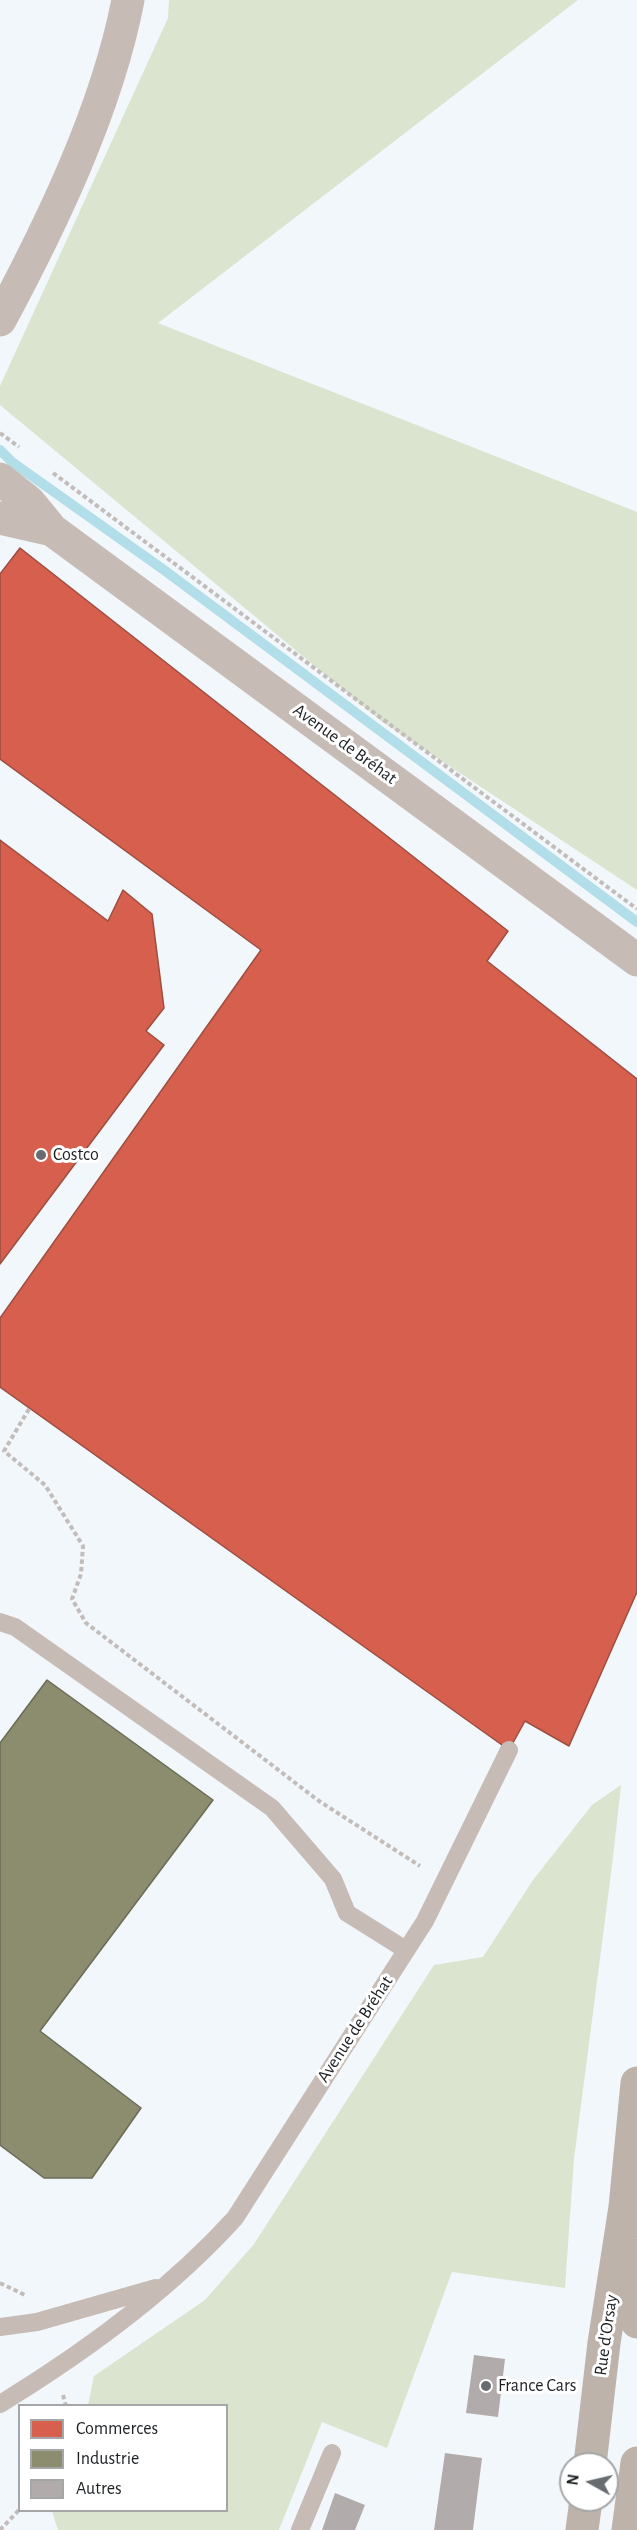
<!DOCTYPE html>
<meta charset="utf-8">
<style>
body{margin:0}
#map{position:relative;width:637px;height:2530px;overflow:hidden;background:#f2f7fc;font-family:"Alegreya Sans",sans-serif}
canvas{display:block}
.legend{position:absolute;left:18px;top:2404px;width:210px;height:108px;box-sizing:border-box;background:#fff;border:2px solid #a5a6a7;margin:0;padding:8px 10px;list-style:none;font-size:18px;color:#1d2124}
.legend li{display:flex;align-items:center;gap:12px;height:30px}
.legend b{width:30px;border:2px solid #a5a6a7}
.north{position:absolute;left:559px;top:2452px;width:60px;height:60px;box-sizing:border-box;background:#fff;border:2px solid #a5a6a7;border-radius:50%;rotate:278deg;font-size:16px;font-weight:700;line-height:24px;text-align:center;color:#1d2124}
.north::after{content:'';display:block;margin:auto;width:21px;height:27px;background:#686c70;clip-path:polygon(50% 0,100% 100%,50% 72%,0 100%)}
</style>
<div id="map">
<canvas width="637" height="2530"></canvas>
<ul class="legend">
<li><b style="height:16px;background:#d6604d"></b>Commerces</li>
<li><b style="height:16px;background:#8c8c6e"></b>Industrie</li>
<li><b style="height:16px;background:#b2abab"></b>Autres</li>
</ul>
<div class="north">N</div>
</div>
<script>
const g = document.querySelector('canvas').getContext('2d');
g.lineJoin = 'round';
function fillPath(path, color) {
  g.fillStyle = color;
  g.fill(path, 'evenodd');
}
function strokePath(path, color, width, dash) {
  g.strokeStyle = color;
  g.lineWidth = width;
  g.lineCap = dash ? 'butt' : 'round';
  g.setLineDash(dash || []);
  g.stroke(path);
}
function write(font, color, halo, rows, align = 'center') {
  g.font = font + ' "Alegreya Sans",sans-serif';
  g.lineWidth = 6;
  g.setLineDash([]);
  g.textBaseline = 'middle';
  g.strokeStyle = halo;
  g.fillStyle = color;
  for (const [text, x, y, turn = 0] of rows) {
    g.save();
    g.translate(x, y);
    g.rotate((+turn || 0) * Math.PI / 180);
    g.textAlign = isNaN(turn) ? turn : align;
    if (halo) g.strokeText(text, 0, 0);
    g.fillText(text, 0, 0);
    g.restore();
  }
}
const green = new Path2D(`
 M 169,0 L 578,0 L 158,323 L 637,512 L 637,890 L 381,721 L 0,405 L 0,386 L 168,18 Z
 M 621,1785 L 612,1866 L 574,2159 L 565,2288 L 452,2272 L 387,2448 L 322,2422 L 279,2530 L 58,2530 L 52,2511 L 226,2510 L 226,2406 L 88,2405 L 94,2376 L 205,2300 L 254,2244 L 434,1965 L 483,1957 L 533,1880 L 592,1805 Z`);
const shops = new Path2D(`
 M 20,548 L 508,931 L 487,961 L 637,1079 L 637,1592 L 569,1746 L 525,1721 L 509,1750 L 0,1387 L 0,1318 L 261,950 L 0,759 L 0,574 Z
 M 0,840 L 108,921 L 123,890 L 152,914 L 164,1008 L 146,1031 L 164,1045 L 0,1264 Z`);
const industry = new Path2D(`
 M 47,1680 L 213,1800 L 40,2031 L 141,2108 L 92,2178 L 44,2178 L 0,2145 L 0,1743 Z`);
const stream = new Path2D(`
 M 0,450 L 12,462 L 164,570 L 637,922`);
const building = new Path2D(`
 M 474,2355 L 505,2359 L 498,2417 L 466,2413 Z
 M 445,2453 L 482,2458 L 473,2530 L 434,2530 Z
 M 335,2493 L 365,2505 L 355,2530 L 322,2530 Z`);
const path = new Path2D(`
 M 0,433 L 19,447
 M 53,473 L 637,909
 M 29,1409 L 4,1451 L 45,1485 L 83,1546 L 81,1574 L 72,1599 L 86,1623 L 319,1801 L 420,1866
 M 0,2283 L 25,2295
 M 63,2395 L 66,2406
 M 0,2530 L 20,2509`);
const lane = new Path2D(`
 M 0,1622 L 15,1627 L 272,1808 L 333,1879 L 347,1913 L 406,1950
 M 0,2327 L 37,2322 L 156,2288
 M 0,2404 C 85,2352 168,2292 235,2218 L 425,1921 L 509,1750
 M 300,2530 L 332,2453`);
const street = new Path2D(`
 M 0,320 C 52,223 107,109 128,0
 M 0,479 L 29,502 L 52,530 L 637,960
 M 0,518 L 52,530`);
const primary = new Path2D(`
 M 630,2254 L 637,2322
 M 590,2464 L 604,2343 L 625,2207 L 637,2083
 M 582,2530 L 586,2500
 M 628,2530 L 637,2463`);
const markers = [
 [41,1155,6,"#686c70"],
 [486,2386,6,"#686c70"]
];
const streetNames = [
 ["Avenue de Bréhat",345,744,36],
 ["Avenue de Bréhat",355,2029,-57],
 ["Rue d'Orsay",606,2335,-82]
];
const poiNames = [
 ["Costco",53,1155],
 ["France Cars",498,2386]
];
fillPath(green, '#dbe4cf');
fillPath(shops, '#d6604d');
strokePath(shops, '#9e4d41', 1.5);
fillPath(industry, '#8c8c6e');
strokePath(industry, '#6b6c58', 1.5);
strokePath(stream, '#b1dee9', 10);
fillPath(building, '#b2abab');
strokePath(path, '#c2bdba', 4, [4.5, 3]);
strokePath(lane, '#c6bcb5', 18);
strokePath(street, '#c6bcb5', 33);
strokePath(primary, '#bdb3aa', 33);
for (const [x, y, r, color] of markers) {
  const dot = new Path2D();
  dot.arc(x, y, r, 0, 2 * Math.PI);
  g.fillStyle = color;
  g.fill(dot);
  strokePath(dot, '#fff', 2);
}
write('18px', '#1d2124', '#fff', streetNames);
write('18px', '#1d2124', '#fff', poiNames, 'left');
</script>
